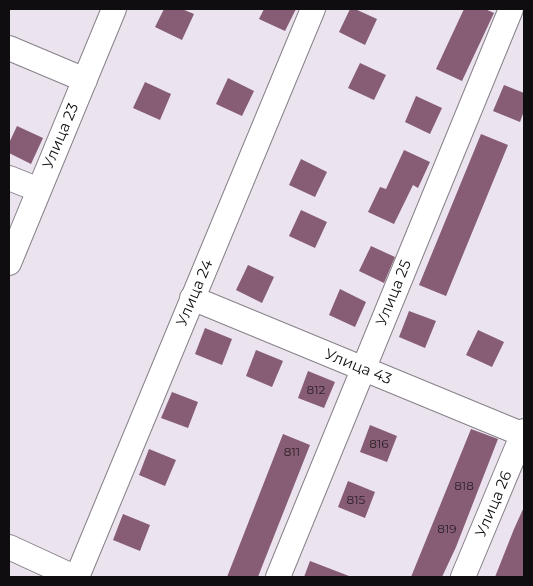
<!DOCTYPE html>
<meta charset="utf-8">
<style>
body{margin:0}
#map{position:relative;width:533px;height:586px;overflow:hidden;background:#ebe3ee;font-family:Montserrat,sans-serif}
canvas{display:block}
.frame{position:absolute;inset:0;border:10px solid #100d10;pointer-events:none}
</style>
<div id="map">
<canvas width="533" height="586"></canvas>
<div class="frame"></div>
</div>
<script>
const g = document.querySelector('canvas').getContext('2d');
g.lineJoin = 'round';
function fillPath(path, color) {
  g.fillStyle = color;
  g.fill(path, 'evenodd');
}
function strokePath(path, color, width, dash) {
  g.strokeStyle = color;
  g.lineWidth = width;
  g.lineCap = dash ? 'butt' : 'round';
  g.setLineDash(dash || []);
  g.stroke(path);
}
function write(font, color, halo, rows, align = 'center') {
  g.font = font + ' Montserrat,sans-serif';
  g.lineWidth = 4;
  g.setLineDash([]);
  g.textBaseline = 'middle';
  g.strokeStyle = halo;
  g.fillStyle = color;
  for (const [text, x, y, turn = 0] of rows) {
    g.save();
    g.translate(x, y);
    g.rotate((+turn || 0) * Math.PI / 180);
    g.textAlign = isNaN(turn) ? turn : align;
    if (halo) g.strokeText(text, 0, 0);
    g.fillText(text, 0, 0);
    g.restore();
  }
}
const building = new Path2D(`
 M 164,9 L 182,9 L 194,14 L 182,40 L 155,27 Z
 M 264,9 L 296,9 L 285,31 L 259,19 Z
 M 350,9 L 355,9 L 377,19 L 365,45 L 339,32 Z
 M 464,9 L 485,9 L 494,13 L 462,81 L 436,69 Z
 M 360,63 L 386,75 L 374,100 L 348,88 Z
 M 228,78 L 254,91 L 242,116 L 216,104 Z
 M 145,82 L 171,94 L 160,120 L 133,108 Z
 M 504,85 L 524,93 L 524,111 L 520,122 L 493,111 Z
 M 416,96 L 442,108 L 430,134 L 405,122 Z
 M 17,126 L 43,138 L 31,164 L 9,153 L 9,143 Z
 M 481,134 L 508,145 L 446,296 L 419,285 Z
 M 404,150 L 430,162 L 418,188 L 413,185 L 394,224 L 368,212 L 380,187 L 386,189 Z
 M 301,159 L 327,172 L 315,197 L 289,185 Z
 M 301,210 L 327,222 L 315,248 L 289,236 Z
 M 371,246 L 395,257 L 384,283 L 359,271 Z
 M 248,265 L 274,277 L 262,303 L 236,290 Z
 M 340,289 L 366,302 L 355,327 L 329,315 Z
 M 409,311 L 436,321 L 425,348 L 399,337 Z
 M 205,328 L 232,339 L 222,365 L 195,354 Z
 M 478,330 L 504,342 L 492,367 L 466,355 Z
 M 256,350 L 283,361 L 272,387 L 246,376 Z
 M 308,371 L 335,382 L 324,408 L 298,398 Z
 M 172,392 L 198,402 L 188,428 L 161,418 Z
 M 370,425 L 397,436 L 387,462 L 360,452 Z
 M 471,429 L 498,439 L 456,547 L 442,577 L 411,577 Z
 M 283,434 L 310,445 L 263,564 L 258,577 L 227,577 Z
 M 149,449 L 176,460 L 165,486 L 139,475 Z
 M 348,481 L 375,492 L 365,518 L 338,507 Z
 M 524,507 L 524,577 L 495,577 L 514,529 Z
 M 123,514 L 150,525 L 140,551 L 113,540 Z
 M 310,561 L 349,576 L 349,577 L 304,577 Z`);
const minor = new Path2D(`
 M 9,48 L 85,80
 M 9,178 L 39,190
 M 9,263 L 114,9
 M 192,298 L 524,435
 M 9,547 L 74,577
 M 77,577 L 313,9
 M 278,577 L 511,9
 M 463,577 L 524,431`);
const numberNames = [
 ["812",316,390],
 ["816",379,444],
 ["811",292,452],
 ["818",464,486],
 ["815",356,500],
 ["819",447,529]
];
const streetNames = [
 ["Улица 23",61,136,-67],
 ["Улица 24",195,293,-67],
 ["Улица 25",394,293,-68],
 ["Улица 43",358,367,22],
 ["Улица 26",494,504,-67]
];
fillPath(building, '#865d74');
strokePath(minor, '#878089', 26);
strokePath(minor, '#fff', 24);
write('12px', '#2e2129', null, numberNames);
write('15px', '#100d10', '#fff', streetNames);
</script>
